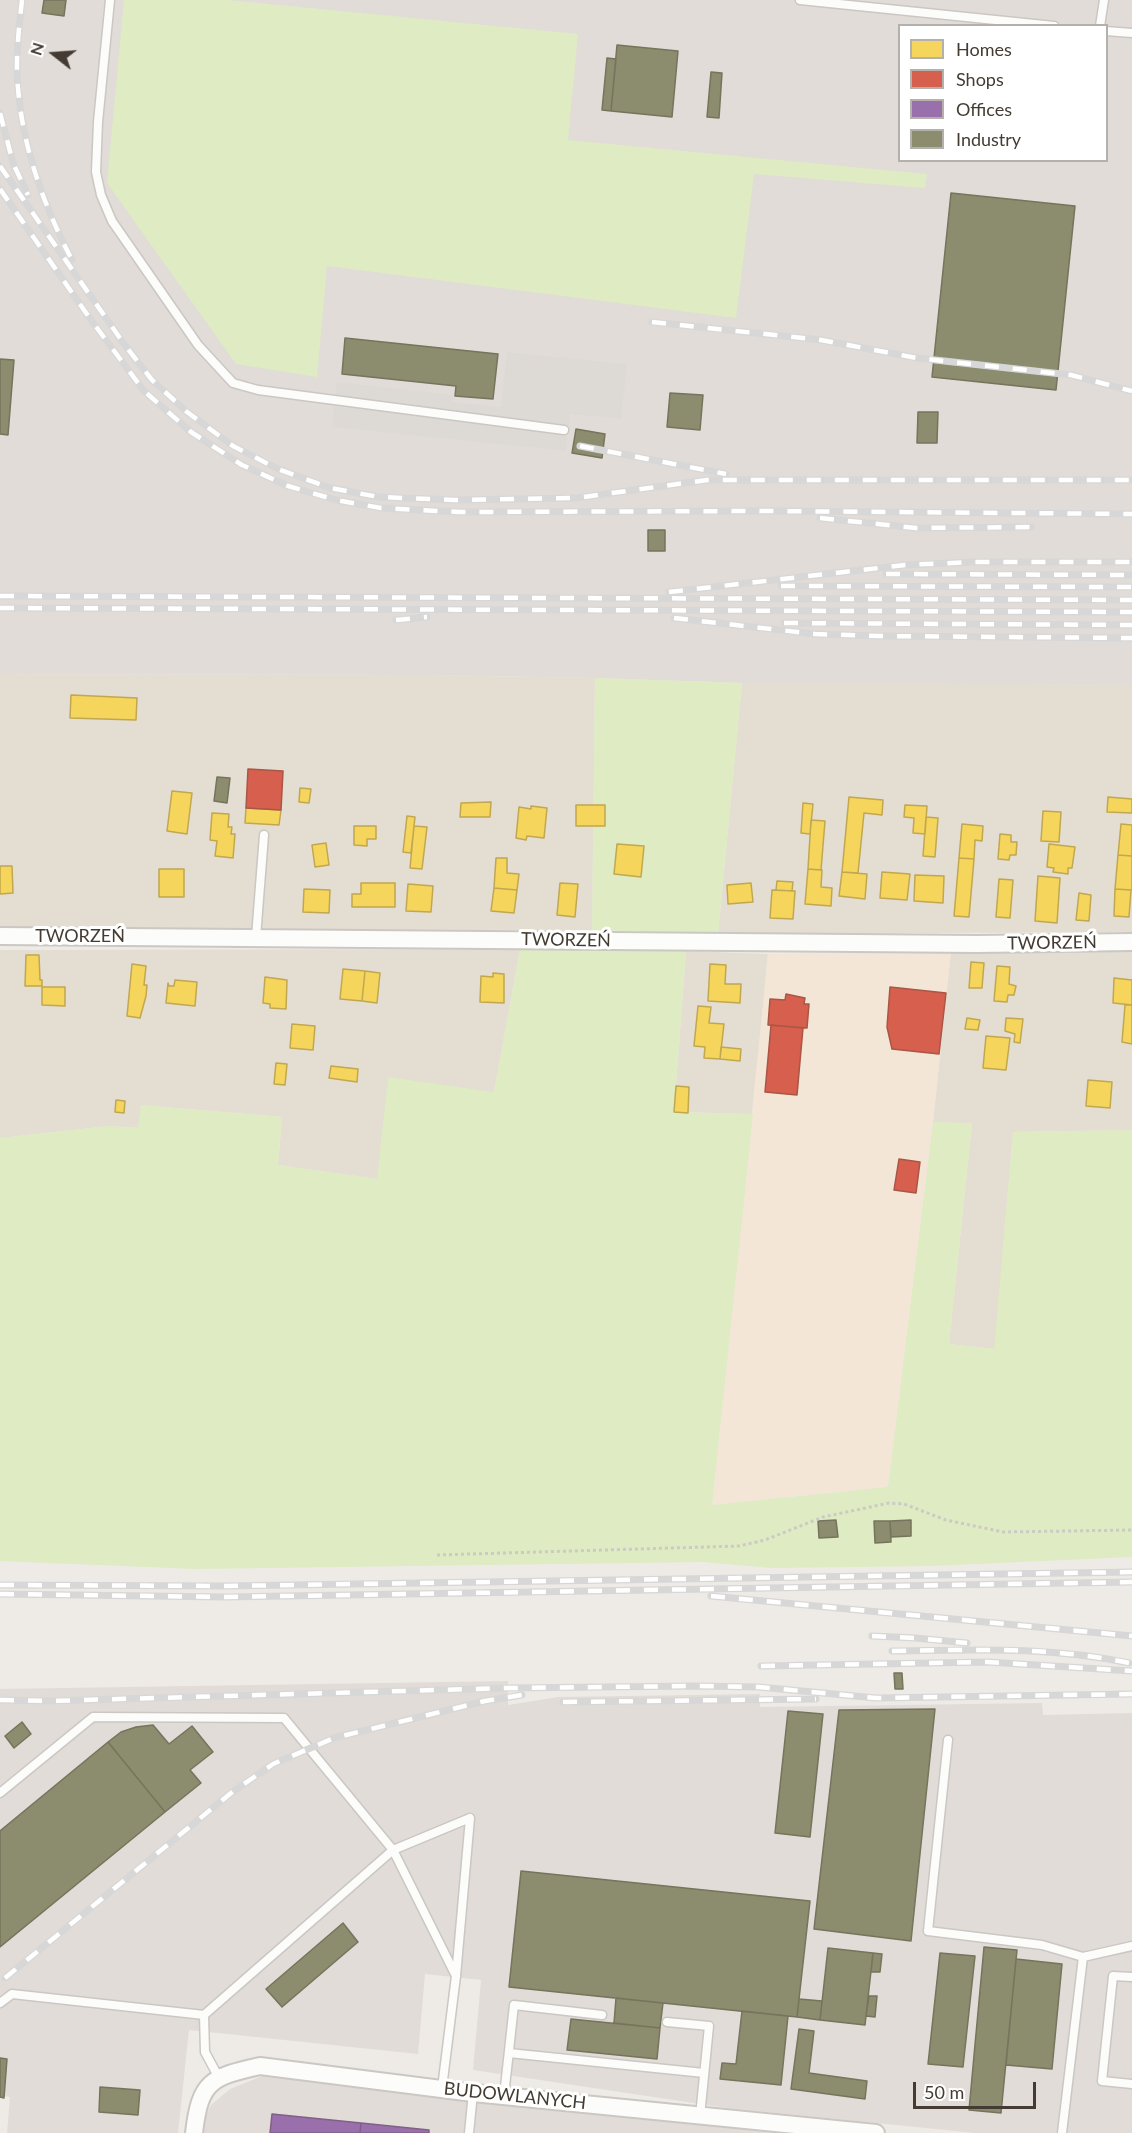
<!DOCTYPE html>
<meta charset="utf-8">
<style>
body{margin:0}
#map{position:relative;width:1132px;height:2133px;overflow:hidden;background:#eeebe6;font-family:Lato,sans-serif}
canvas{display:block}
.legend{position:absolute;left:898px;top:24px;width:210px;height:138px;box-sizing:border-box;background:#fff;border:2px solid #b4b1ad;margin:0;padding:8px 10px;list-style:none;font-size:18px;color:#443c32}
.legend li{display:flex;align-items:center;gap:12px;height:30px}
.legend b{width:30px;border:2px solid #b4b1ad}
.north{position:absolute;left:24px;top:24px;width:60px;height:60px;-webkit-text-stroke:4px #fff;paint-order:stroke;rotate:287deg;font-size:16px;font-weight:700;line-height:24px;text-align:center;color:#443c32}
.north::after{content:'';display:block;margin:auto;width:21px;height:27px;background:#443c32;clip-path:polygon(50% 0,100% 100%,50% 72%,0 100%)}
.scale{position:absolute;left:913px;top:2082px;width:123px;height:27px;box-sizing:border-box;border:3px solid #443c32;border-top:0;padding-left:8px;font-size:18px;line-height:21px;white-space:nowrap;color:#443c32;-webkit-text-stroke:4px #fff;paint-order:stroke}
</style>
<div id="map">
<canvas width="1132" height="2133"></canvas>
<ul class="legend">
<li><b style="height:16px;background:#f6d55c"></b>Homes</li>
<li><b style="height:16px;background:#d6604d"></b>Shops</li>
<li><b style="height:16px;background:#9970ab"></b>Offices</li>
<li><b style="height:16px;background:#8c8c6e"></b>Industry</li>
</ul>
<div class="north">N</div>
<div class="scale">50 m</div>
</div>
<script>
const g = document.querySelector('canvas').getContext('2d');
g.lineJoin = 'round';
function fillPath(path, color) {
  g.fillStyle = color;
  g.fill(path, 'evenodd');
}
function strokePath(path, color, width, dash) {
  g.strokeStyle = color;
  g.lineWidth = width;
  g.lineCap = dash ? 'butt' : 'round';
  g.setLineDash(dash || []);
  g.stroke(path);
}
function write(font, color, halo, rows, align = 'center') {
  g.font = font + ' Lato,sans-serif';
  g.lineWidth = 6;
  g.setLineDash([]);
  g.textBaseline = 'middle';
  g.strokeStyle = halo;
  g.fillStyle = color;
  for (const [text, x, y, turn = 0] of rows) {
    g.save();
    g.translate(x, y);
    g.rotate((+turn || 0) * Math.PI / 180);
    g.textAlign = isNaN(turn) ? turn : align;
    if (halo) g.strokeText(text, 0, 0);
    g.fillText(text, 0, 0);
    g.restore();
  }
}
const residential = new Path2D(`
 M 0,674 L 428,675 L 595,678 L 592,930 L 0,929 Z
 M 824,682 L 1132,685 L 1132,932 L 718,934 L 742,683 Z
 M 520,949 L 494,1092 L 377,1179 L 278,1165 L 282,1117 L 141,1105 L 139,1128 L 109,1126 L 0,1138 L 0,950 Z
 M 1132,950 L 1132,1130 L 1013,1132 L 995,1349 L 949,1344 L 972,1124 L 933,1122 L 951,951 Z
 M 686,951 L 768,954 L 753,1114 L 674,1112 Z`);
const commercial = new Path2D(`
 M 951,951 L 933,1122 L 888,1487 L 712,1505 L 768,954 Z`);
const industrial = new Path2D(`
 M 0,0 L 1132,0 L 1132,685 L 742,683 L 595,678 L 428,675 L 0,674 ZM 900,26 L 1106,26 L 1106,160 L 900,160 Z
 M 508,1681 L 508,1705 L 558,1697 L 760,1694 L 760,1707 L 1042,1703 L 1043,1715 L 1132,1713 L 1132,2133 L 975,2133 L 727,2108 L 473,2070 L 481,1980 L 425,1974 L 418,2054 L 189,2030 L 178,2133 L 7,2133 L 10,2097 L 0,2095 L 0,1689 Z
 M 265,2075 L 813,2133 L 200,2133 L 201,2126 L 211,2105 L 230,2089 Z`);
const green = new Path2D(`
 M 124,0 L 228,0 L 578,34 L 568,140 L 927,174 L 925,188 L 754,174 L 736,318 L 327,266 L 317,377 L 236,364 L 107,183 Z
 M 595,678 L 742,683 L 718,934 L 592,930 Z
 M 520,949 L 686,951 L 674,1112 L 753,1114 L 712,1505 L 888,1487 L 933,1122 L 972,1123 L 949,1344 L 994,1349 L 1013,1132 L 1132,1130 L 1132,1557 L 930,1566 L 771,1568 L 703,1562 L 196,1569 L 0,1561 L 0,1138 L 109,1126 L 138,1128 L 141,1105 L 282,1117 L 278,1165 L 377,1179 L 388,1077 L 494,1092 Z`);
const parking = new Path2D(`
 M 507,352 L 627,364 L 621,419 L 570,414 L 566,451 L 332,427 L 337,382 L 453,395 L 453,402 L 501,407 Z`);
const homes = new Path2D(`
 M 71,695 L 137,698 L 136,720 L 70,718 Z
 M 300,788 L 311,789 L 309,803 L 299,802 Z
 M 172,791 L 192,793 L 187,834 L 167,831 Z
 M 849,797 L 883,800 L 882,815 L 864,813 L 858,873 L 842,872 Z
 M 1108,797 L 1132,799 L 1132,813 L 1107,812 Z
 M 491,802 L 490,817 L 460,817 L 461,803 Z
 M 803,803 L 813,804 L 810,834 L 801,833 Z
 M 576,805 L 605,805 L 605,826 L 576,826 Z
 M 905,805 L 927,806 L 925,834 L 913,833 L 914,818 L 904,817 Z
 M 531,806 L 547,808 L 544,838 L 527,836 L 526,840 L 516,838 L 519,807 L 531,809 Z
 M 246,808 L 281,810 L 279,825 L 245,823 Z
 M 1043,811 L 1061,812 L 1059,842 L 1041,841 Z
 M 212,813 L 229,814 L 228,827 L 232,827 L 231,834 L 235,834 L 233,858 L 215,856 L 217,841 L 210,840 Z
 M 407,816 L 415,817 L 411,853 L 403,852 Z
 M 926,817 L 938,818 L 935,857 L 923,856 Z
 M 811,820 L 825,821 L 821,870 L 808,869 Z
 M 962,824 L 983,826 L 982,841 L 975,840 L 974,859 L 959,858 Z
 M 1121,824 L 1132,825 L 1132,856 L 1118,855 Z
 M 354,826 L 376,826 L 376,839 L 367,839 L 367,846 L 354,845 Z
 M 414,826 L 427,827 L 422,869 L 410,868 Z
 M 1000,834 L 1011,835 L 1011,842 L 1017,842 L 1016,855 L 1010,855 L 1009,860 L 998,859 Z
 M 326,843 L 329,865 L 315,867 L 312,845 Z
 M 617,844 L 644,846 L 641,877 L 614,874 Z
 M 1049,844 L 1075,847 L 1072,868 L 1068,868 L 1068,874 L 1053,872 L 1054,868 L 1047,867 Z
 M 1118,855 L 1132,856 L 1132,890 L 1115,889 Z
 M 496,858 L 507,858 L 507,873 L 519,874 L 517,890 L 494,888 Z
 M 959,858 L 974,859 L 969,917 L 954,916 Z
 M 0,866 L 12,866 L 13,893 L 0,894 Z
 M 159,869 L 184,869 L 184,897 L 159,897 Z
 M 808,869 L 822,870 L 821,887 L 832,888 L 831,906 L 805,904 Z
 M 842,872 L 867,874 L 865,899 L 839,896 Z
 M 882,872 L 910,874 L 907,900 L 880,898 Z
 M 915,875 L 944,876 L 943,903 L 914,901 Z
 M 1038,876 L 1060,878 L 1057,923 L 1035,921 Z
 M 999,879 L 1013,880 L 1010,918 L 996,917 Z
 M 777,881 L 793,882 L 792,891 L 776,890 Z
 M 361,883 L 395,883 L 395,907 L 352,907 L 352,894 L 361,894 Z
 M 560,883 L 578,884 L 575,917 L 557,915 Z
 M 751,883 L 753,902 L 728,904 L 727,885 Z
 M 408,884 L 433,886 L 431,912 L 406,911 Z
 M 494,888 L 517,890 L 514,913 L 491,911 Z
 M 304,889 L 330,890 L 329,913 L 303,912 Z
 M 1115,889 L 1131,890 L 1129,917 L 1114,916 Z
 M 772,890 L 795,891 L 793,919 L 770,918 Z
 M 1079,893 L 1091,895 L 1089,921 L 1076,920 Z
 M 26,955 L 39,955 L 40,980 L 42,980 L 42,986 L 25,986 Z
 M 971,962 L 984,963 L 982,988 L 969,988 Z
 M 132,964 L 146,966 L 144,985 L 147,985 L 146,996 L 140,1018 L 127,1016 Z
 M 710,964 L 726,965 L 725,984 L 741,984 L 740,1003 L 708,1001 Z
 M 997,966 L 1010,967 L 1009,984 L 1016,986 L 1014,995 L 1008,995 L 1007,1002 L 994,1001 Z
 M 343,969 L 365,971 L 362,1001 L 340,999 Z
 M 365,971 L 380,973 L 377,1003 L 362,1001 Z
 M 493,973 L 504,974 L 504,1003 L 480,1002 L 481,976 L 493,977 Z
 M 265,977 L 287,980 L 286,1009 L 270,1008 L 270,1004 L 263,1003 Z
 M 1114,978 L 1132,980 L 1132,1005 L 1113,1003 Z
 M 175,980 L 197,982 L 195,1006 L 166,1003 L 168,983 L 169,986 L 174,986 Z
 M 42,987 L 65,987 L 65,1006 L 42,1005 Z
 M 1125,1005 L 1132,1005 L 1132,1044 L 1122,1042 Z
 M 698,1006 L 711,1007 L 709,1023 L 724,1024 L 720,1059 L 704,1058 L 705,1047 L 694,1046 Z
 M 967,1018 L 980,1020 L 978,1030 L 965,1029 Z
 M 1006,1018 L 1023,1019 L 1020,1043 L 1014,1042 L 1015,1034 L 1005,1031 Z
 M 292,1024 L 315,1026 L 313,1050 L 290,1048 Z
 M 986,1036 L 1010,1038 L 1006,1070 L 983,1068 Z
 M 721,1047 L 741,1049 L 740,1061 L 720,1059 Z
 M 276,1063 L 287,1064 L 285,1085 L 274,1084 Z
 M 331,1066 L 358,1069 L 357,1082 L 329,1078 Z
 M 1088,1080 L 1112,1082 L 1110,1108 L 1086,1106 Z
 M 676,1086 L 689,1087 L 688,1113 L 674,1112 Z
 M 116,1100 L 125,1101 L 124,1113 L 115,1112 Z`);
const shops = new Path2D(`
 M 248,769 L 283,771 L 281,810 L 246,808 Z
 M 890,987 L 946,993 L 939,1054 L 892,1049 L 887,1027 Z
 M 786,994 L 805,998 L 804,1004 L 809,1004 L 807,1028 L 768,1025 L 770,999 L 785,1000 Z
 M 771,1025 L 803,1028 L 797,1095 L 765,1092 Z
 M 899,1159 L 920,1162 L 916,1193 L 894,1190 Z`);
const offices = new Path2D(`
 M 272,2114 L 361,2123 L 360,2133 L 270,2133 Z
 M 361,2123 L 429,2130 L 429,2133 L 360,2133 Z`);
const industry = new Path2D(`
 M 44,0 L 66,0 L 64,16 L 42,13 Z
 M 617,45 L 678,51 L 672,117 L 611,111 Z
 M 607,58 L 616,59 L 611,111 L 602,110 Z
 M 711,72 L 722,73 L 719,118 L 707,117 Z
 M 951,193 L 1075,206 L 1056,390 L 932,377 Z
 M 345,338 L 498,354 L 493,399 L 455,396 L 456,386 L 342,374 Z
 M 0,359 L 14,360 L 8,435 L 0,434 Z
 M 670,393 L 703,395 L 700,430 L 667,427 Z
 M 918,412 L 938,412 L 937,443 L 917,443 Z
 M 576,429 L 605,434 L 602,458 L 572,453 Z
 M 648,530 L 665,530 L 665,551 L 648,551 Z
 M 217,777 L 230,778 L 227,803 L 214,801 Z
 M 836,1520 L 838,1537 L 819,1538 L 818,1521 Z
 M 911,1520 L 911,1536 L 891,1537 L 890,1521 Z
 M 874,1521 L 890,1521 L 891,1542 L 875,1543 Z
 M 894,1673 L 902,1673 L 903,1689 L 895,1689 Z
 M 935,1709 L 911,1941 L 814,1929 L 839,1710 Z
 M 788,1711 L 823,1714 L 810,1837 L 775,1833 Z
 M 22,1722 L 31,1734 L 14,1748 L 5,1736 Z
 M 153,1725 L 169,1744 L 192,1726 L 213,1752 L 190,1770 L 201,1783 L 165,1812 L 108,1742 L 121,1732 L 136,1727 Z
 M 108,1742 L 165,1812 L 0,1947 L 0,1831 Z
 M 521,1871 L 810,1901 L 797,2017 L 509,1987 Z
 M 343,1923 L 358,1942 L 282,2007 L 266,1989 Z
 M 984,1947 L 1017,1950 L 1001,2113 L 969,2110 Z
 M 828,1948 L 873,1953 L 865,2025 L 820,2020 Z
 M 873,1953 L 882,1954 L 880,1972 L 871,1972 Z
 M 940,1953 L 975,1956 L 963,2067 L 928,2064 Z
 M 1016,1959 L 1062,1964 L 1052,2069 L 1006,2065 Z
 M 869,1996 L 877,1996 L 875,2017 L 866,2016 Z
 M 616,1998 L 663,2003 L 660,2028 L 614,2023 Z
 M 799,1999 L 822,2001 L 820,2020 L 797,2017 Z
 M 742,2011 L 788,2016 L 781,2085 L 720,2079 L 722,2063 L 736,2064 Z
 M 571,2019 L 660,2028 L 657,2059 L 567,2050 Z
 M 799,2029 L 814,2031 L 809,2073 L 867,2081 L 865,2099 L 791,2089 Z
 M 0,2058 L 7,2059 L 4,2098 L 0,2097 Z
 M 100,2087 L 140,2090 L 138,2115 L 99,2112 Z`);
const path = new Path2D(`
 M 437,1555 L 739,1546 L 765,1540 L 823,1517 L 889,1503 L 904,1504 L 946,1520 L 1003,1532 L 1132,1530`);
const lane = new Path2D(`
 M 110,0 L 98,122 L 96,172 L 101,195 L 112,221 L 198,345 L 233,383 L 258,390 L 564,430
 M 800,0 L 1054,26
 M 1100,26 L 1104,0
 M 1106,31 L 1132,33
 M 256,937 L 264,835
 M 948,1740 L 928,1931 L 1042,1945 L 1083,1957
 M 0,1793 L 93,1717 L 284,1718 L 393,1850 L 456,1976
 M 1132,1977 L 1113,1976 L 1102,2081 L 1132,2084
 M 0,2003 L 12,1994 L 204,2015 L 393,1850 L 470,1818 L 456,1976 L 442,2088
 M 204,2015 L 205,2052 L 219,2078
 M 667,2022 L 709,2026 L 700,2116
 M 509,2053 L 704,2073
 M 504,2096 L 514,2005 L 602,2015
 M 469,2133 L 473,2093
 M 1062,2133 L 1083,1957 L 1132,1946`);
const street = new Path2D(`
 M 0,936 L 977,944 L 1132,942
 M 194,2133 C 200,2081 211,2077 260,2066 L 473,2093 L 876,2133`);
const rail = new Path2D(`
 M 22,0 C 19,28 15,60 18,88 C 23,149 44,206 72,260
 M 0,113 L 13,163 L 28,195
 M 0,166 L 124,344 L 152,380 L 187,412 L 233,446 L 278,469 L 330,488 L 379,497 L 454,500 L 576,498 L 707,480 L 1132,480
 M 0,189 L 91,320 L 144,391 L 191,432 L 242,465 L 288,486 L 336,500 L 381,508 L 459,512 L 770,511 L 1132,514
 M 652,322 L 821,340 L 917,358 L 1071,375 L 1132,391
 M 580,446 L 726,474
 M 820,518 L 916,528 L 1031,527
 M 886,574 L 1132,575
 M 781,586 L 1132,587
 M 669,592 L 905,565 L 973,562 L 1132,562
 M 0,596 L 1132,600
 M 0,608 L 1132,612
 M 674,618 L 815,634 L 879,636 L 1132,638
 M 396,620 L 427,617
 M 784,623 L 1132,625
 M 0,1585 L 226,1586 L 1132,1572
 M 0,1594 L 226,1597 L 1132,1582
 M 711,1596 L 1132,1636
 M 872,1636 L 916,1638 L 967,1643
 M 892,1651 C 975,1650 1047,1646 1129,1663
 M 761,1666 L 988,1662 L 1132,1671
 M 0,1700 L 49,1701 L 508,1688 L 696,1686 L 759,1687 L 876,1698 L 1132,1694
 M 563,1702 L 816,1699
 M 5,1978 L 231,1793 L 273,1764 L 334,1738 L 485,1701 L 522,1695`);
const streetNames = [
 ["TWORZEŃ",80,936],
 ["TWORZEŃ",566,940,1],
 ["TWORZEŃ",1052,943,-1],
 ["BUDOWLANYCH",515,2096,6]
];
fillPath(residential, '#e3ddd2');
fillPath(commercial, '#f3e6d7');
fillPath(industrial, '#e1dcd7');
fillPath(green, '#deebc3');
fillPath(parking, '#dddad6');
fillPath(homes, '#f6d55c');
strokePath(homes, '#c1a74f', 1.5);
fillPath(shops, '#d6604d');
strokePath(shops, '#aa5545', 1.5);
fillPath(offices, '#9970ab');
strokePath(offices, '#806087', 1.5);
fillPath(industry, '#8c8c6e');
strokePath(industry, '#76745c', 1.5);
strokePath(lane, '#cbc7c2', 11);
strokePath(street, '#cbc7c2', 20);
strokePath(path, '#cdcac5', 3, [3, 3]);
strokePath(lane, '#fcfcfb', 8);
strokePath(street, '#fcfcfb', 16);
strokePath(rail, '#d8d7d7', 7);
strokePath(rail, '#fff', 4.5, [14]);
write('18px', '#443c32', '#fff', streetNames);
</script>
